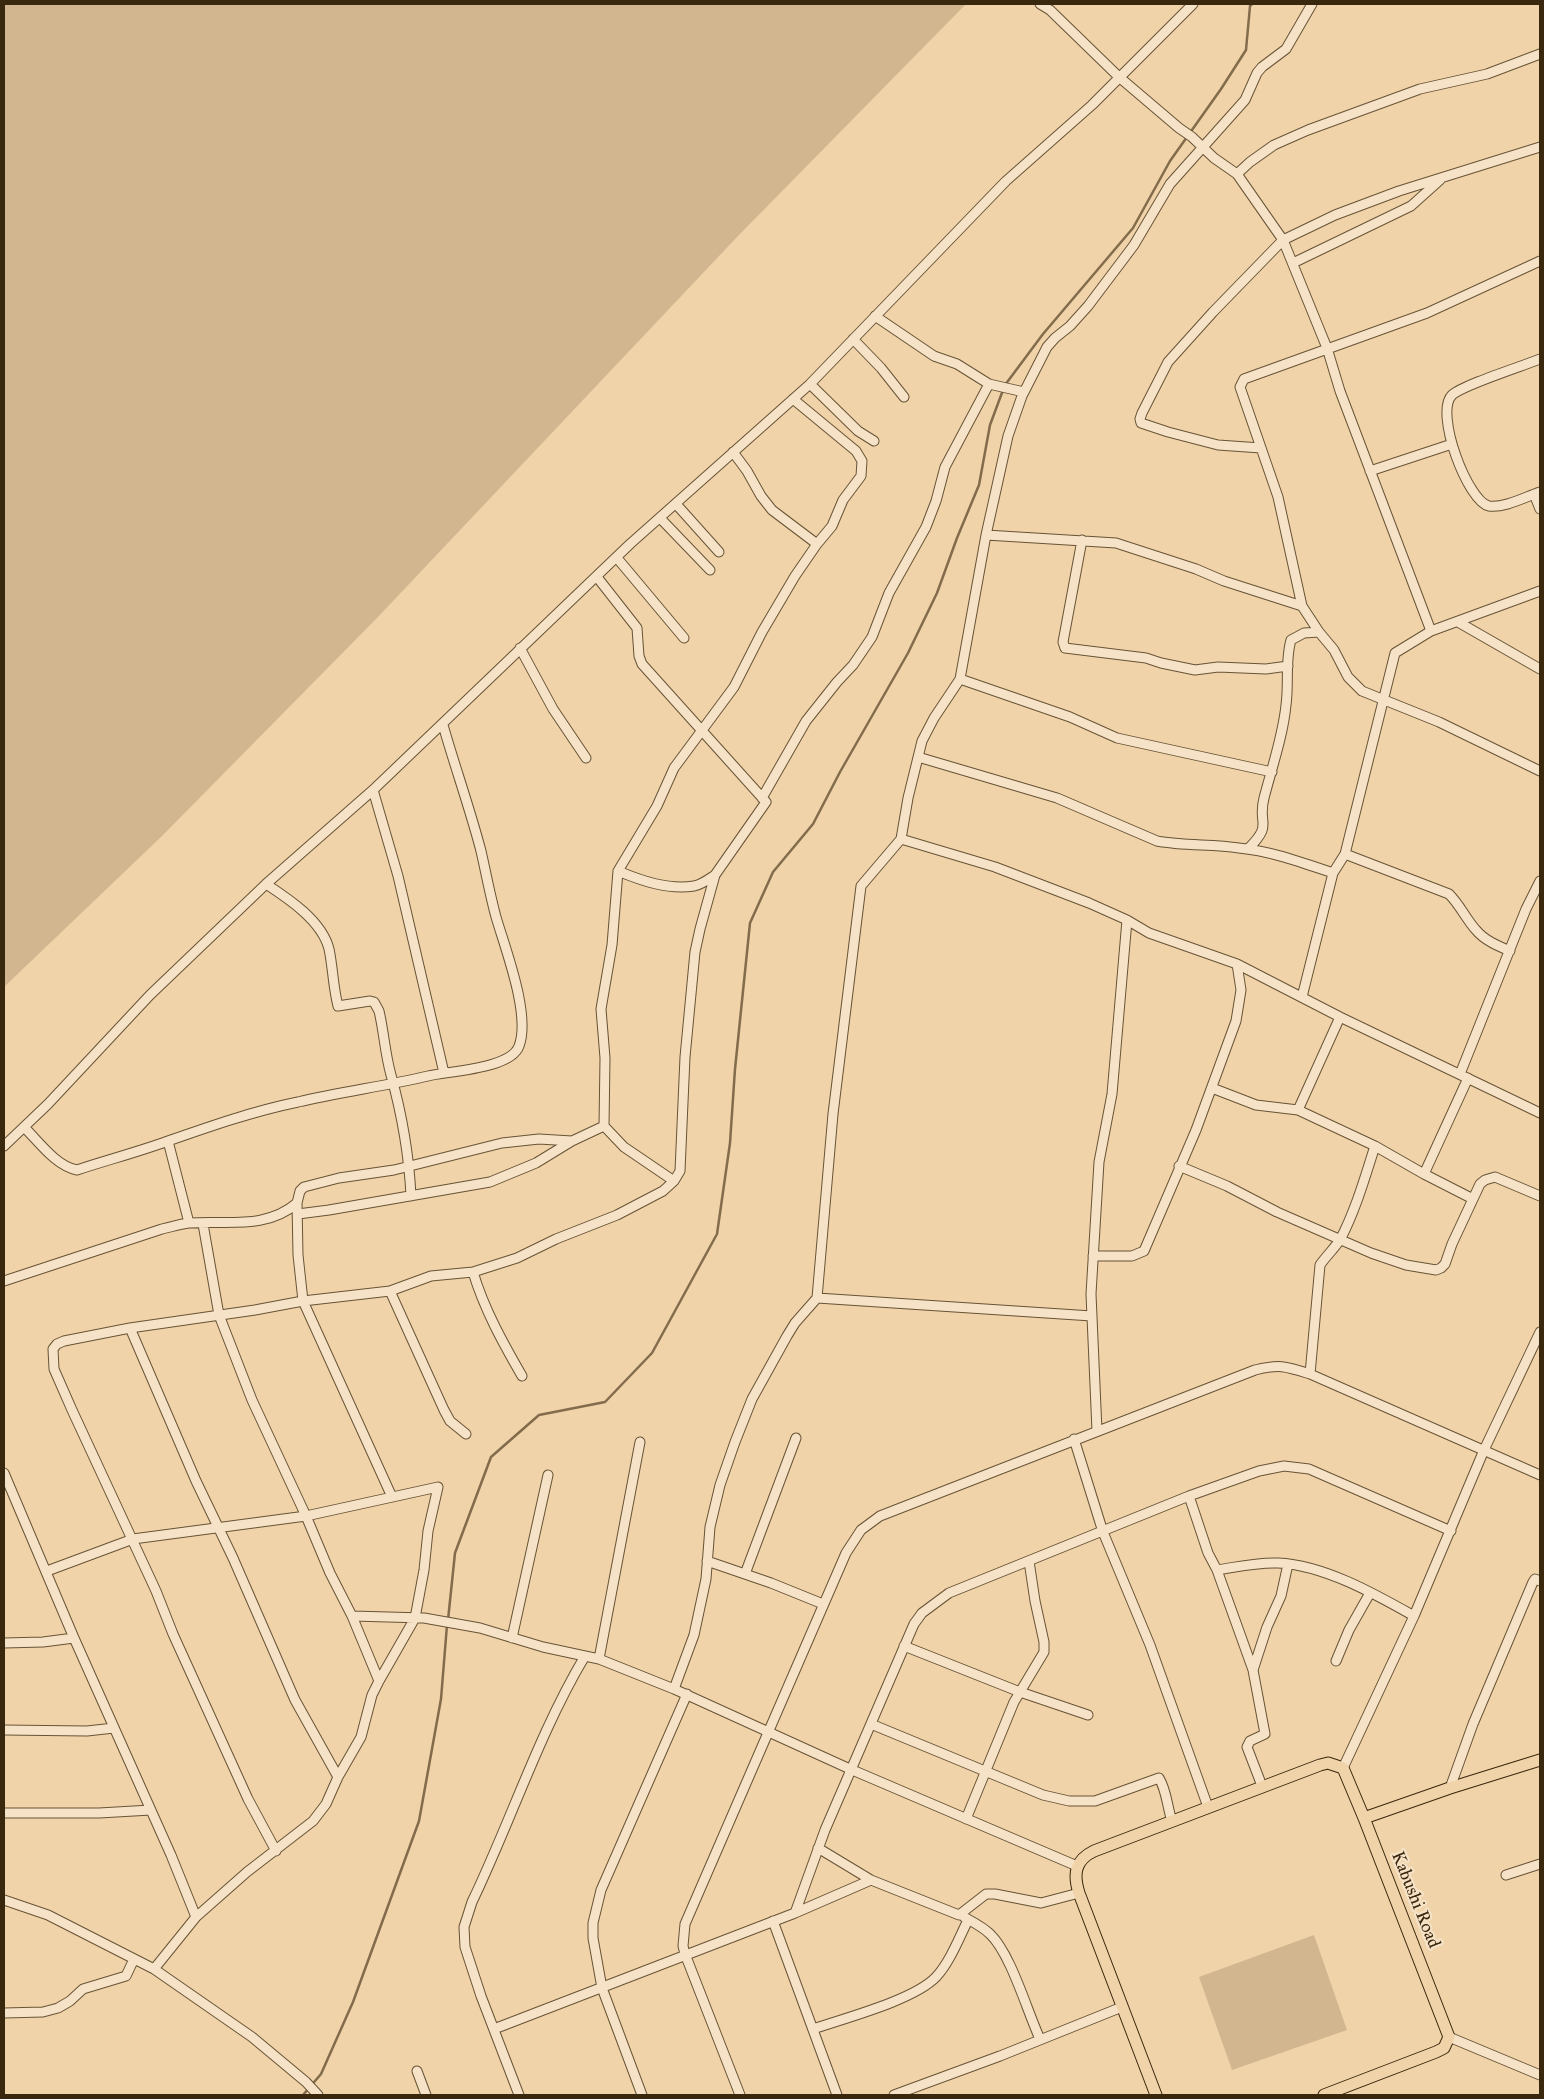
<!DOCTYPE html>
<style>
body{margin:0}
#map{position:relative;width:1544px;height:2099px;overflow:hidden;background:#f0d3a9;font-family:"IM FELL Great Primer",serif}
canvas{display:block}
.frame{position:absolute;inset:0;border:5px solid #3a280e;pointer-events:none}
</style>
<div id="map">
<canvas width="1544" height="2099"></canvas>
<div class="frame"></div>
</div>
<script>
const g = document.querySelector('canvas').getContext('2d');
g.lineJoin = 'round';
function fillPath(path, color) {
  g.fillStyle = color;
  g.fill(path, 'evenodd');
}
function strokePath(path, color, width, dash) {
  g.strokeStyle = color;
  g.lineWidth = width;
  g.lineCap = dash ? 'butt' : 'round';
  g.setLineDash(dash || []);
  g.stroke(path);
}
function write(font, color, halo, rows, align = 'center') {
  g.font = font + ' "IM FELL Great Primer",serif';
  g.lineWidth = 4.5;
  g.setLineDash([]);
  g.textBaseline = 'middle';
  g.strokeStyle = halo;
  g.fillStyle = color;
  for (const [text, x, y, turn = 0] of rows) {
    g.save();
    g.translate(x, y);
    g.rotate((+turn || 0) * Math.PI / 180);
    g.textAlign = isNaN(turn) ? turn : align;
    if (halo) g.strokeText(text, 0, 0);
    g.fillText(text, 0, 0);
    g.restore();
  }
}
const green = new Path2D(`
 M 4,4 L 966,4 L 737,237 L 377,618 L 162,836 L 4,987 Z
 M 1314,1935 L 1347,2030 L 1232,2070 L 1199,1977 Z`);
const stream = new Path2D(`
 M 1005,385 L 1043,334 L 1133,228 L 1170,161 L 1221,89 L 1246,50 L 1250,6 L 1252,4
 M 448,1620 L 455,1553 L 491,1457 L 539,1415 L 605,1402 L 652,1353 L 717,1234 L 730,1143 L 735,1069 L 750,923 L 773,872 L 813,824 L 840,772 L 908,653 L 937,593 L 957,538 L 979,485 L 990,425 L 1003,390
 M 303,2095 L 321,2074 L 353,2002 L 419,1821 L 441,1699 L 447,1625`);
const minor = new Path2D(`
 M 1040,4 L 1050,10 L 1119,77 L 1179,128 L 1192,137 L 1214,158 L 1237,174 L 1283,240 L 1327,348 L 1340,391 L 1431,631 L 1540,591
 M 1237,174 L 1250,162 L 1274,145 L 1308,130 L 1420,89 L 1487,74 L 1540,54
 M 1540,261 L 1427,313 L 1244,379 L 1240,387 L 1278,497 L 1302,606 L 1319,632 L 1334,650 L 1348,677 L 1362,691 L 1439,722 L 1540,771
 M 1293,263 L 1411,206 L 1440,180
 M 875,316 L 934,356 L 957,364 L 989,384 L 1024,392
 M 853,339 L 881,368 L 904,397
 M 1540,359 C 1523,366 1463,385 1452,395 C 1434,413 1468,502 1489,506 C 1505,508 1525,497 1540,492
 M 810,384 L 858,431 L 874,441
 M 1261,448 L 1218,445 L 1168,432 L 1141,423 L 1140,419 L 1142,413 L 1168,362 L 1213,312 L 1283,240 L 1335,215 L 1399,191 L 1540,147
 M 733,452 L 747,471 L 761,496 L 772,510 L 817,544 L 832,526 L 843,500 L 861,476 L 862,461 L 856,451 L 793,399
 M 1370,471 L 1452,444
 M 1534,494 L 1540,509
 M 676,504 L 719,552
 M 660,518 L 710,570
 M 986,535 L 1116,543 L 1196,569 L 1224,581 L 1302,606
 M 1082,540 L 1063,642 L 1065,648 L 1146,658 L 1161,663 L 1195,670 L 1218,667 L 1266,669 L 1288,666
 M 617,558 L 684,638
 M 1458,622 L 1540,669
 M 520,648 L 553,709 L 586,758
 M 960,679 L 1070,717 L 1117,738 L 1272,772
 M 918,757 L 1057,798 L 1157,841 C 1184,846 1212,844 1239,848 C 1271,851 1303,863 1333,873
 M 373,790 L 398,876 L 444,1073
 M 762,798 L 806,721 L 837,682 L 853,665 L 872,637 L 889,593 L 926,527 L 936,501 L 945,467 L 989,384
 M 901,839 L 995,867 L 1089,903 L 1127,920 L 1149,933 L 1237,964 L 1340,1017 L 1540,1113
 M 1248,849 C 1274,823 1257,825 1264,798 C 1272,767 1283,736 1286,705 C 1289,684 1285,660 1291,640 L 1304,633 L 1319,632
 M 1345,854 L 1449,894 C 1460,905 1466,919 1476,930 C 1484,940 1498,946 1510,951
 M 618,871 C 642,881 668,890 694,886 C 701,885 709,879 715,875
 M 266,884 C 289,899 322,921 329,949 C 333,968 333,987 338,1006 L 370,1001 L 374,1002 L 379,1011 C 384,1032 385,1054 391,1075 C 402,1115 409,1154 411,1196
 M 1302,997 L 1333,873 L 1345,854 L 1395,653 L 1431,631
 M 1460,1074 L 1526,909 L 1540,881
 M 1212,1088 L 1256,1105 L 1298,1110 L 1375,1146 L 1424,1174 L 1468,1078
 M 1298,1110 L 1340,1017
 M 24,1127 C 39,1142 56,1166 77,1170 C 107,1160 138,1152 168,1141 C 211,1126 254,1111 298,1102 C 341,1092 385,1086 428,1076 C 449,1071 511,1069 519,1046 C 531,1015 505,948 496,917 C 490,895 486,873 481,851 C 470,809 455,767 443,725
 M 168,1141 L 189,1223
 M 4,1146 L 48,1104 L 150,995 L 266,884 L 373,790 L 630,544 L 810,384 L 1006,181 L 1092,105 L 1193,4
 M 1179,1166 L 1227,1186 L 1277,1212 L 1371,1253 L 1406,1265 L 1436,1270 L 1441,1268 L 1445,1264 L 1452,1244 L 1480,1184 L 1485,1180 L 1495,1177 L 1540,1196
 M 1424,1174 L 1473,1199
 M 674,1181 L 624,1147 L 604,1126 L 605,1058 L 601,1009 L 612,945 L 618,871 L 657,806 L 674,768 L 734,687 L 762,632 L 795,576 L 817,544
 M 298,1214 L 329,1210 L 490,1182 L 536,1163 L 572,1141 L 604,1126
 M 203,1224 L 219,1315 L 252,1400 L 306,1516 L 330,1573 L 352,1616 L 379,1681 L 372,1695 L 361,1737 L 338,1777
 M 1093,1256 L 1132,1256 L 1144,1251 L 1196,1130 L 1236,1021 L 1241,990 L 1237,964
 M 473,1272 C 484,1309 503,1343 522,1376
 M 4,1281 L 162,1229 C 171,1227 180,1224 189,1223 C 226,1220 266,1230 297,1203
 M 390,1291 L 444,1410 L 450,1421 L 466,1434
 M 817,1298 L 1092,1316
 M 130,1328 L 196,1481 L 233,1558 L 295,1700 L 338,1777 L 326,1804 L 313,1821 L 247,1872 L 196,1917 L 154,1969
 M 1310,1374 L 1320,1265 C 1326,1256 1336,1247 1341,1238 C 1356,1209 1365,1177 1375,1146
 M 1097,1431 L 1091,1294 L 1099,1162 L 1112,1094 L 1127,920
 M 1074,1439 L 1103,1532 L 1150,1645 L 1208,1807
 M 4,1473 L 74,1638 L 171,1855 L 196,1917
 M 1189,1496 L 1208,1553 L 1217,1570 L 1253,1670 L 1265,1734 L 1250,1741 L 1247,1747 L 1262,1786
 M 392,1497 L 303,1301 L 298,1255 L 297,1203 L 300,1191 L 304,1187 L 339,1178 L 394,1170 L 502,1143 L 539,1139 L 572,1141
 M 707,1561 L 771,1583 L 823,1604
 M 1217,1570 C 1237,1567 1257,1562 1278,1563 C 1324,1565 1375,1594 1414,1616
 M 47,1571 L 133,1539 L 306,1516 L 438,1487 L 428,1531 L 424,1570 L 415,1618 L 379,1681
 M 745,1574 L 796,1438
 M 352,1616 L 424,1618 L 480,1628 L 543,1647 L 599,1659 L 674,1689 L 850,1769 L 1077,1866
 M 512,1638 L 548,1475
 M 4,1643 L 43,1642 L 74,1638
 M 904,1646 L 1020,1692 L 1088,1715
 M 599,1659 L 640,1442
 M 1336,1661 L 1349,1630 L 1370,1593
 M 1253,1670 L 1267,1627 L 1281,1596 L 1288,1564
 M 674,1689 L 694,1635 L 706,1579 L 710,1527 L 720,1485 L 735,1442 L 752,1399 L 787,1336 L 795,1323 L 817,1298 L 833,1114 L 861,886 L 901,839 L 908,798 L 922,741 L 934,718 L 960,679 L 986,535 L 1008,436 L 1022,396 L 1047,347 L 1055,338 L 1070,326 L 1088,306 L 1134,245 L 1170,184 L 1245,100 L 1257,73 L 1262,67 L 1286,49 L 1312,4
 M 871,1724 L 1043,1795 L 1069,1801 L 1095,1801 L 1159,1778 C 1167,1791 1167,1807 1172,1821
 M 4,1730 L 87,1731 L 114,1728
 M 1343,1768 L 1414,1616 L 1484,1450 L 1540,1332
 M 1450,1788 L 1473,1724 L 1533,1582 L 1535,1579 L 1540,1581
 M 4,1813 L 99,1813 L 151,1810
 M 966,1819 L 1014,1702 L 1044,1652 L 1044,1642 L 1035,1601 L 1029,1561
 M 818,1848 L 871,1880 L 959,1915 L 986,1894 L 995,1894 L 1041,1903 L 1079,1893
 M 276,1851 L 248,1799 L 173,1634 L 156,1591 L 72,1410 L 54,1369 L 53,1349 L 57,1344 L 64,1341 L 130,1328 L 255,1310 L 303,1301 L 390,1291 L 431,1276 L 473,1272 L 517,1258 L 556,1239 L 617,1215 L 663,1191 L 674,1181 L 680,1171 L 685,1057 L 695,952 L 700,929 L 715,875 L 766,802 L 642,664 L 639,656 L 637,628 L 597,577
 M 1506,1875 L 1540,1864
 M 4,1900 L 48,1915 L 154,1969 L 252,2037 L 306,2082 L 318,2095
 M 795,1913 L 825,1830 L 914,1624 L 922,1613 L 949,1593 L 1189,1496 L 1259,1471 L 1284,1466 L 1309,1469 L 1451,1531
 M 964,1917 C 973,1922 983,1927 990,1934 C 1011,1954 1027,2011 1040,2039
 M 773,1921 L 837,2095
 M 4,2013 L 43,2012 L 58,2008 L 70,2001 L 83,1989 L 126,1976 L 134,1959
 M 494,2029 L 795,1913 L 871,1880
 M 813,2029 C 845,2018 914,2000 936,1977 C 950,1962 959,1938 968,1920
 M 1449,2037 L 1540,2075
 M 417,2071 L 426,2095
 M 519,2095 L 481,1996 L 465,1947 L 464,1927 L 472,1902 C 511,1821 539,1733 585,1656
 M 642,2095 L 602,1988 L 593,1938 L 593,1923 L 601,1890 L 687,1694
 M 740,2095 L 685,1954 L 683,1946 L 685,1924 L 846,1553 L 861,1530 L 880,1516 L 1255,1370 C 1280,1364 1285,1366 1310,1374 L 1540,1475
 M 894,2095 L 1000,2056 L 1122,2007`);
const major = new Path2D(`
 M 1156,2095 L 1079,1893 C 1073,1874 1075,1860 1094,1851 L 1320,1765 L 1328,1763 L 1343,1768 L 1364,1818
 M 1324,2095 L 1436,2052 L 1444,2048 L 1449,2037 L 1364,1818 L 1450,1788 L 1540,1760`);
const streetNames = [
 ["Kabushi Road",1415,1900,68]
];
fillPath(green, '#d1b68f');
strokePath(stream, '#826c4b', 2.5);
strokePath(minor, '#685335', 11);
strokePath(major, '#3a280e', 13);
strokePath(minor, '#f5e2c7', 9);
strokePath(major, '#f0d3a9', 11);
write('18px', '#3a280e', '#f5e2c7', streetNames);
</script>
